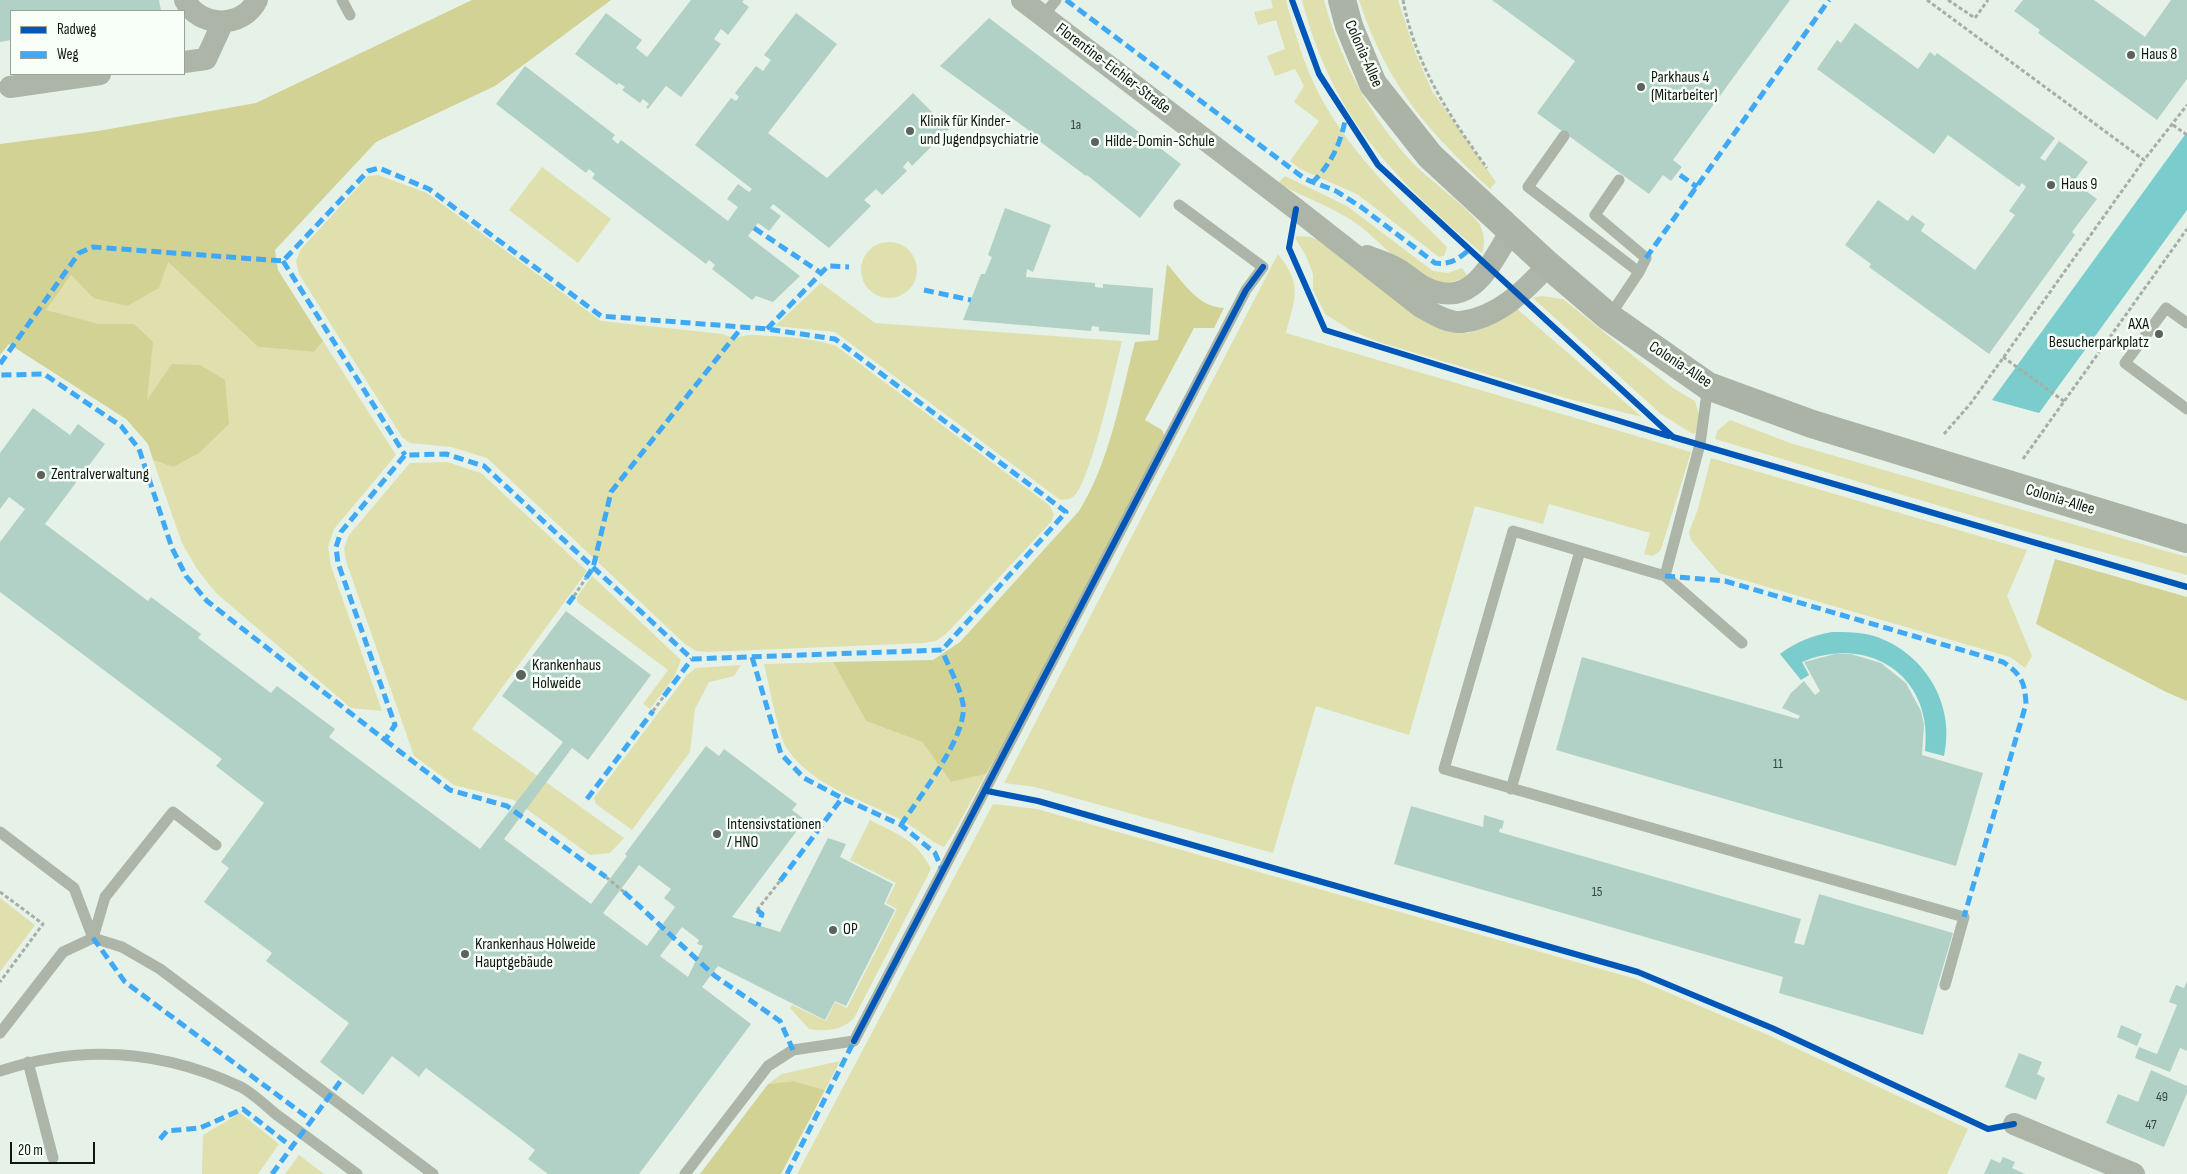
<!DOCTYPE html>
<meta charset="utf-8">
<style>
body{margin:0}
#map{position:relative;width:2187px;height:1174px;overflow:hidden;background:#e6f1e8;font-family:"Sofia Sans Condensed",sans-serif}
canvas{display:block}
.legend{position:absolute;left:10px;top:10px;width:175px;height:65px;box-sizing:border-box;background:#f7fff8;border:1px solid #9aa29c;margin:0;padding:6px 9px;list-style:none;font-size:15px;color:#0f1711}
.legend li{display:flex;align-items:center;gap:10px;height:25px}
.legend b{width:25px;border:1px solid #9aa29c}
.scale{position:absolute;left:10px;top:1142px;width:85px;height:22px;box-sizing:border-box;border:2px solid #0f1711;border-top:0;padding-left:6px;font-size:15px;line-height:18px;white-space:nowrap;color:#0f1711;-webkit-text-stroke:4px #f7fff8;paint-order:stroke}
</style>
<div id="map">
<canvas width="2187" height="1174"></canvas>
<ul class="legend">
<li><b style="height:6px;background:#0057b8"></b>Radweg</li>
<li><b style="height:6px;background:#3fa9f5"></b>Weg</li>
</ul>
<div class="scale">20 m</div>
</div>
<script>
const g = document.querySelector('canvas').getContext('2d');
g.lineJoin = 'round';
function fillPath(path, color) {
  g.fillStyle = color;
  g.fill(path, 'evenodd');
}
function strokePath(path, color, width, dash) {
  g.strokeStyle = color;
  g.lineWidth = width;
  g.lineCap = dash ? 'butt' : 'round';
  g.setLineDash(dash || []);
  g.stroke(path);
}
function write(font, color, halo, rows, align = 'center') {
  g.font = font + ' "Sofia Sans Condensed",sans-serif';
  g.lineWidth = 5;
  g.setLineDash([]);
  g.textBaseline = 'middle';
  g.strokeStyle = halo;
  g.fillStyle = color;
  for (const [text, x, y, turn = 0] of rows) {
    g.save();
    g.translate(x, y);
    g.rotate((+turn || 0) * Math.PI / 180);
    g.textAlign = isNaN(turn) ? turn : align;
    if (halo) g.strokeText(text, 0, 0);
    g.fillText(text, 0, 0);
    g.restore();
  }
}
const green = new Path2D(`
 M 1271,0 L 1286,0 C 1296,38 1307,76 1328,110 C 1358,160 1401,201 1442,242 L 1447,247 L 1444,256 L 1439,257 L 1357,194 L 1300,169 L 1290,161 L 1319,121 L 1294,102 L 1304,86 L 1295,69 L 1275,76 L 1267,56 L 1285,49 L 1276,20 L 1258,25 L 1254,12 L 1273,8 Z
 M 1302,0 L 1324,0 C 1340,60 1370,117 1412,162 C 1432,183 1458,199 1477,221 C 1484,229 1486,243 1482,253 C 1393,178 1332,117 1302,0 Z
 M 1359,0 L 1398,0 L 1415,52 L 1432,91 L 1496,182 L 1490,189 C 1426,129 1387,85 1359,0 Z
 M 542,167 L 611,219 L 578,263 L 509,210 Z
 M 378,175 L 427,193 L 601,321 L 723,334 C 735,341 742,334 754,335 C 782,337 810,337 836,346 L 1049,505 L 1054,514 L 1051,522 L 946,634 L 936,641 L 923,643 L 708,652 L 696,651 L 685,644 L 487,458 L 451,447 L 410,443 L 402,437 L 299,274 L 296,261 L 301,249 L 368,176 Z
 M 1285,176 L 1347,206 L 1433,271 L 1448,273 L 1462,268 L 1468,277 C 1455,281 1444,286 1430,280 C 1405,270 1381,243 1360,226 C 1334,207 1305,198 1278,183 Z
 M 1297,236 L 1311,237 L 1331,246 L 1444,329 L 1468,333 L 1493,324 L 1516,308 L 1642,417 L 1569,399 L 1379,342 L 1352,331 L 1325,314 L 1313,290 L 1313,274 L 1306,256 L 1295,238 Z
 M861 270a28 28 0 1 1 56 0a28 28 0 1 1-56 0Z
 M 1278,254 C 1303,286 1295,297 1286,333 L 1691,452 L 1663,543 L 1660,551 L 1653,556 L 1644,554 L 1650,533 L 1549,504 L 1543,524 L 1475,506 L 1409,735 L 1316,706 L 1273,853 L 1035,787 L 1004,783 Z
 M 168,262 L 258,347 L 314,352 L 323,341 L 396,455 L 334,529 L 328,547 L 331,566 L 382,711 L 351,708 L 216,593 L 197,569 L 182,543 L 153,460 L 173,467 L 198,454 L 147,401 L 134,324 L 99,324 L 45,311 L 71,275 L 93,298 Z
 M 821,283 L 875,323 L 1122,341 C 1115,370 1091,480 1074,496 C 1069,500 1065,500 1059,499 L 835,332 L 775,326 Z
 M 1542,296 L 1563,299 L 1673,388 L 1695,401 L 1700,419 L 1696,433 L 1693,434 L 1661,414 L 1533,298 Z
 M 1730,420 L 1790,443 L 2187,557 L 2187,575 L 2014,528 L 1715,439 L 1717,431 Z
 M 1711,458 L 2027,550 L 2007,596 L 2032,656 L 2025,668 L 2010,657 L 1719,573 L 1691,540 L 1689,532 L 1698,509 Z
 M 447,462 L 481,473 L 587,571 L 472,729 L 624,838 L 610,853 L 590,855 L 514,800 L 454,785 L 414,756 L 346,561 L 344,548 L 349,535 L 410,463 Z
 M 592,576 L 681,660 L 674,677 L 650,709 L 643,704 L 668,670 L 577,602 L 577,597 Z
 M 833,662 L 866,721 L 922,742 L 951,782 L 986,774 L 953,834 L 944,847 C 929,841 919,830 905,822 C 864,799 815,789 787,749 C 779,738 768,680 764,664 Z
 M 741,665 L 734,676 L 709,682 L 695,709 L 690,752 L 632,830 L 596,804 L 594,798 L 687,675 L 696,668 Z
 M 993,804 L 1037,809 L 1636,979 L 1768,1035 L 1968,1129 L 1947,1174 L 797,1174 Z
 M 870,820 C 897,834 917,840 931,869 L 854,1018 C 843,1030 825,1032 809,1029 L 790,1008 L 792,1005 L 826,1021 L 835,1002 L 847,1008 L 897,909 L 886,903 L 896,883 L 850,860 Z
 M 0,898 L 35,925 L 0,972 Z
 M 840,1061 L 825,1090 L 793,1081 L 768,1084 L 782,1074 Z
 M 240,1113 L 279,1144 L 258,1174 L 202,1174 L 203,1135 Z
 M 299,1155 L 324,1174 L 285,1174 Z`);
const forest = new Path2D(`
 M 472,0 L 611,0 L 495,86 L 376,142 L 275,250 L 278,270 L 323,341 L 314,352 L 258,347 L 168,262 L 159,288 L 127,306 L 93,298 L 71,275 L 46,310 L 99,324 L 134,324 L 153,342 L 147,400 L 172,364 L 200,365 L 225,380 L 229,424 L 198,454 L 173,467 L 153,460 L 148,444 L 126,419 L 9,344 L 0,355 L 0,144 L 98,131 L 256,103 Z
 M 1167,264 C 1184,283 1198,307 1224,308 L 1214,328 L 1194,328 L 1145,420 L 1162,430 L 1165,437 L 1018,721 L 986,774 L 951,782 L 922,742 L 866,721 L 833,662 L 933,660 L 960,642 L 1079,511 C 1110,461 1120,399 1135,342 L 1158,340 Z
 M 2055,559 L 2187,597 L 2187,701 L 2166,692 L 2036,624 Z
 M 793,1081 L 825,1090 L 781,1174 L 700,1174 L 768,1084 Z`);
const water = new Path2D(`
 M 2187,132 L 2187,210 L 2039,413 L 1992,400 Z
 M 1832,632 C 1846,632 1861,632 1874,636 C 1924,652 1956,704 1944,756 L 1925,751 C 1934,676 1869,634 1802,662 L 1809,675 L 1801,680 L 1780,654 C 1797,641 1812,636 1832,632 Z`);
const building = new Path2D(`
 M 0,0 L 159,0 L 161,11 L 11,11 L 11,40 L 0,42 Z
 M 691,0 L 744,0 L 742,2 L 749,7 L 728,35 L 721,29 L 714,39 L 721,44 L 681,97 L 666,86 L 648,109 L 646,107 L 649,104 L 643,99 L 640,103 L 622,90 L 625,87 L 619,83 L 617,85 L 575,54 L 606,13 L 642,40 L 636,48 L 647,57 Z
 M 1492,0 L 1790,0 L 1673,160 L 1682,167 L 1671,181 L 1663,175 L 1649,194 L 1537,113 L 1575,61 Z
 M 2023,0 L 2094,0 L 2145,37 L 2171,0 L 2187,0 L 2187,79 L 2157,120 L 2038,33 L 2040,30 L 2014,11 Z
 M 796,13 L 837,44 L 768,133 L 827,178 L 913,93 L 949,129 L 912,166 L 908,161 L 903,167 L 907,171 L 882,195 L 876,189 L 864,200 L 871,206 L 829,248 L 773,204 L 770,208 L 781,216 L 769,231 L 758,223 L 748,236 L 800,276 L 773,302 L 756,296 L 752,300 L 712,269 L 715,265 L 709,260 L 706,264 L 592,178 L 595,174 L 589,169 L 586,173 L 496,104 L 525,66 L 615,135 L 612,139 L 618,144 L 621,140 L 728,221 L 738,207 L 727,199 L 738,184 L 749,192 L 752,189 L 695,145 L 731,98 L 736,101 L 739,97 L 735,93 L 756,66 L 763,71 L 771,60 L 764,55 Z
 M 989,18 L 1181,164 L 1140,218 L 1087,175 L 1086,176 L 1034,137 L 1035,135 L 1008,115 L 940,66 Z
 M 1855,23 L 1918,69 L 1930,52 L 1935,56 L 1937,53 L 2055,138 L 2040,158 L 2045,161 L 2059,141 L 2088,162 L 2073,182 L 2097,199 L 2072,232 L 2075,235 L 1989,354 L 1869,267 L 1871,264 L 1845,245 L 1878,200 L 1908,221 L 1912,215 L 1925,224 L 1921,231 L 1975,270 L 2015,215 L 2009,211 L 2026,187 L 2022,183 L 2019,187 L 1948,135 L 1934,154 L 1817,69 L 1837,40 L 1841,43 Z
 M 1005,208 L 1051,225 L 1033,272 L 1027,269 L 1026,277 L 1095,283 L 1095,287 L 1103,288 L 1103,284 L 1153,288 L 1150,335 L 1099,331 L 1099,327 L 1092,326 L 1091,331 L 963,320 L 981,274 L 985,274 L 992,257 L 988,255 Z
 M 33,408 L 70,435 L 78,424 L 105,444 L 45,524 L 148,601 L 151,597 L 201,634 L 198,638 L 271,693 L 277,686 L 335,729 L 329,737 L 480,849 L 563,742 L 502,696 L 566,611 L 651,675 L 588,760 L 572,748 L 504,839 L 591,904 L 627,856 L 625,854 L 706,746 L 719,756 L 724,749 L 797,804 L 792,810 L 805,820 L 732,917 L 780,932 L 828,838 L 846,844 L 840,857 L 893,884 L 884,904 L 895,910 L 846,1006 L 835,1001 L 825,1020 L 718,966 L 702,987 L 751,1024 L 639,1174 L 548,1174 L 528,1159 L 535,1150 L 521,1139 L 426,1068 L 419,1077 L 392,1056 L 363,1095 L 320,1062 L 349,1023 L 266,961 L 272,953 L 204,902 L 229,868 L 221,862 L 264,803 L 216,766 L 222,759 L 0,592 L 0,542 L 25,509 L 9,497 L 0,509 L 0,453 ZM 639,865 L 671,889 L 664,898 L 675,907 L 647,946 L 603,913 ZM 682,927 L 699,940 L 697,944 L 703,946 L 688,977 L 660,956 Z
 M 1835,654 L 1851,654 L 1881,663 L 1906,683 L 1921,711 L 1924,725 L 1922,755 L 1983,773 L 1956,866 L 1556,750 L 1582,657 L 1798,719 L 1800,716 L 1782,708 L 1791,693 L 1804,681 L 1815,695 L 1820,691 L 1804,662 Z
 M 1411,806 L 1483,827 L 1484,815 L 1504,821 L 1502,829 L 1500,828 L 1499,832 L 1801,919 L 1794,943 L 1804,945 L 1819,894 L 1953,933 L 1923,1035 L 1779,993 L 1783,977 L 1394,864 Z
 M 2187,981 L 2187,1051 L 2180,1048 L 2170,1072 L 2135,1058 L 2139,1047 L 2157,1054 L 2177,1005 L 2169,1002 L 2176,985 L 2184,988 Z
 M 2121,1025 L 2142,1034 L 2137,1046 L 2117,1037 Z
 M 2019,1053 L 2042,1062 L 2037,1074 L 2045,1078 L 2036,1100 L 2005,1087 Z
 M 2151,1070 L 2187,1086 L 2187,1093 L 2164,1147 L 2106,1123 L 2118,1094 L 2138,1102 Z
 M 2003,1157 L 2015,1162 L 2012,1168 L 2025,1174 L 1984,1174 L 1991,1159 L 2000,1163 Z`);
const path = new Path2D(`
 M 1403,0 C 1415,64 1449,116 1487,168
 M 1927,0 L 2144,160 L 2187,105
 M 1948,0 L 1975,18 L 1988,0
 M 2173,125 L 2187,135
 M 2003,357 L 2065,402
 M 1944,434 L 1971,403 L 2144,160
 M 2023,459 L 2187,229
 M 574,596 L 586,578
 M 653,711 L 664,696
 M 606,877 L 624,892
 M 0,892 L 43,924 L 0,982
 M 757,910 L 780,881`);
const service = new Path2D(`
 M 342,0 L 350,15
 M 1043,16 L 1056,0
 M 1564,136 L 1528,187 L 1639,272 L 1609,317
 M 1619,180 L 1595,215 L 1646,258 L 1639,272
 M 2187,323 L 2166,308 L 2125,363 L 2187,409
 M 1708,386 L 1700,444 L 1665,576 L 1513,531 L 1444,769 L 1964,917 L 1945,985
 M 1665,576 L 1742,643
 M 1511,789 L 1580,551
 M 0,832 L 74,888 L 93,938
 M 93,938 L 105,897 L 173,812 L 216,845
 M 0,1033 L 63,952 L 93,938 L 122,947 L 160,969 L 433,1174
 M 28,1062 L 53,1158
 M 0,1071 C 82,1044 163,1050 241,1087 C 254,1094 266,1106 277,1115 C 304,1135 330,1154 357,1174
 M 685,1174 L 768,1066 L 793,1050 L 854,1041 L 1246,290 L 1263,267 L 1179,205`);
const minor = new Path2D(`
 M 185,0 C 199,28 243,29 257,0
 M 1022,0 L 1296,209 L 1421,307 C 1432,313 1447,323 1461,322 C 1497,318 1525,291 1548,265
 M 184,62 L 206,59 L 223,22
 M 10,87 L 100,74
 M 1367,256 C 1377,260 1387,263 1396,268 C 1406,273 1414,282 1424,287 C 1472,311 1490,264 1511,231
 M 2014,1124 L 2134,1174`);
const secondary = new Path2D(`
 M 1342,0 L 1349,26 L 1373,84 L 1430,156 L 1548,265 L 1609,317 L 1708,386 L 1812,424 L 2187,539`);
const quiet = new Path2D(`
 M 1066,0 L 1305,179 L 1336,191 L 1361,207 L 1435,263 C 1451,265 1458,259 1469,250
 M 1680,175 L 1697,187
 M 1312,183 C 1332,163 1341,143 1346,116
 M 754,228 L 821,273
 M 1646,258 L 1829,0
 M 283,261 L 405,455
 M 924,290 L 971,300
 M 767,329 L 828,266 L 849,267
 M 0,364 L 79,253 L 93,247 L 283,261 L 368,171 L 379,168 L 429,189 L 601,316 L 767,329 L 835,339 L 1066,512 L 942,650 L 692,659 L 484,466 L 446,454 L 405,455 L 341,532 L 336,547 L 338,563 L 395,725 L 385,740 L 207,601 L 186,576 L 172,548 L 139,449 L 121,426 L 44,374 L 0,375
 M 1665,576 L 1725,581 L 2003,662 C 2021,674 2025,682 2026,704 L 1964,917
 M 586,578 L 593,568 L 611,492 L 742,327
 M 568,604 L 574,596
 M 752,657 L 781,754 L 804,778 L 842,798 L 901,825 L 935,853 L 943,872
 M 664,696 L 692,659
 M 385,740 L 450,790 L 507,806 L 606,877
 M 587,799 L 653,711
 M 901,825 C 919,797 968,736 963,704 C 960,686 948,666 942,650
 M 780,881 L 842,798
 M 624,892 L 715,976 L 780,1021 L 793,1050
 M 757,910 L 762,914 L 758,926
 M 93,938 L 125,982 L 311,1120
 M 160,1139 L 167,1131 L 200,1128 L 243,1109 L 292,1147
 M 272,1174 L 342,1079
 M 787,1174 L 854,1041`);
const cycleway = new Path2D(`
 M 1292,0 L 1319,74 L 1378,165 L 1673,437 L 2187,587
 M 1296,209 L 1289,248 L 1325,330 L 1668,436
 M 987,791 L 1038,801 L 1638,972 L 1772,1028 L 1988,1129 L 2014,1124
 M 854,1041 L 1246,290 L 1263,267`);
const markers = [
 [2131,55,5,"#5a635c"],
 [1641,87,5,"#5a635c"],
 [910,131,5,"#5a635c"],
 [1095,142,5,"#5a635c"],
 [2051,185,5,"#5a635c"],
 [2159,334,5,"#5a635c"],
 [41,475,5,"#5a635c"],
 [521,675,6,"#5a635c"],
 [717,834,5,"#5a635c"],
 [833,930,5,"#5a635c"],
 [465,954,5,"#5a635c"]
];
const numberNames = [
 ["1a",1076,125],
 ["11",1778,764],
 ["15",1597,892],
 ["49",2162,1097],
 ["47",2151,1125]
];
const streetNames = [
 ["Colonia-Allee",1363,54,66],
 ["Florentine-Eichler-Straße",1113,69,37],
 ["Colonia-Allee",1680,365,33],
 ["Colonia-Allee",2060,500,17]
];
const poiNames = [
 ["Haus 8",2141,55],
 ["Parkhaus 4",1651,78],
 ["(Mitarbeiter)",1651,96],
 ["Klinik für Kinder-",920,122],
 ["und Jugendpsychiatrie",920,140],
 ["Hilde-Domin-Schule",1105,142],
 ["Haus 9",2061,185],
 ["AXA",2149,325,"right"],
 ["Besucherparkplatz",2149,343,"right"],
 ["Zentralverwaltung",51,475],
 ["Krankenhaus",532,666],
 ["Holweide",532,684],
 ["Intensivstationen",727,825],
 ["/ HNO",727,843],
 ["OP",843,930],
 ["Krankenhaus Holweide",475,945],
 ["Hauptgebäude",475,963]
];
fillPath(green, '#dfe0ad');
fillPath(forest, '#d2d294');
fillPath(water, '#7acccd');
fillPath(building, '#b2d1c6');
strokePath(path, '#a7aea4', 3, [4, 2.5]);
strokePath(service, '#acb5a7', 11);
strokePath(minor, '#acb5a7', 22);
strokePath(secondary, '#aab3a6', 28);
strokePath(quiet, '#3fa9f5', 5, [10, 5]);
strokePath(cycleway, '#0057b8', 6);
for (const [x, y, r, color] of markers) {
  const dot = new Path2D();
  dot.arc(x, y, r, 0, 2 * Math.PI);
  g.fillStyle = color;
  g.fill(dot);
  strokePath(dot, '#f7fff8', 2);
}
write('14px', '#38463e', null, numberNames);
write('16px', '#0f1711', '#f7fff8', streetNames);
write('16px', '#0f1711', '#f7fff8', poiNames, 'left');
</script>
